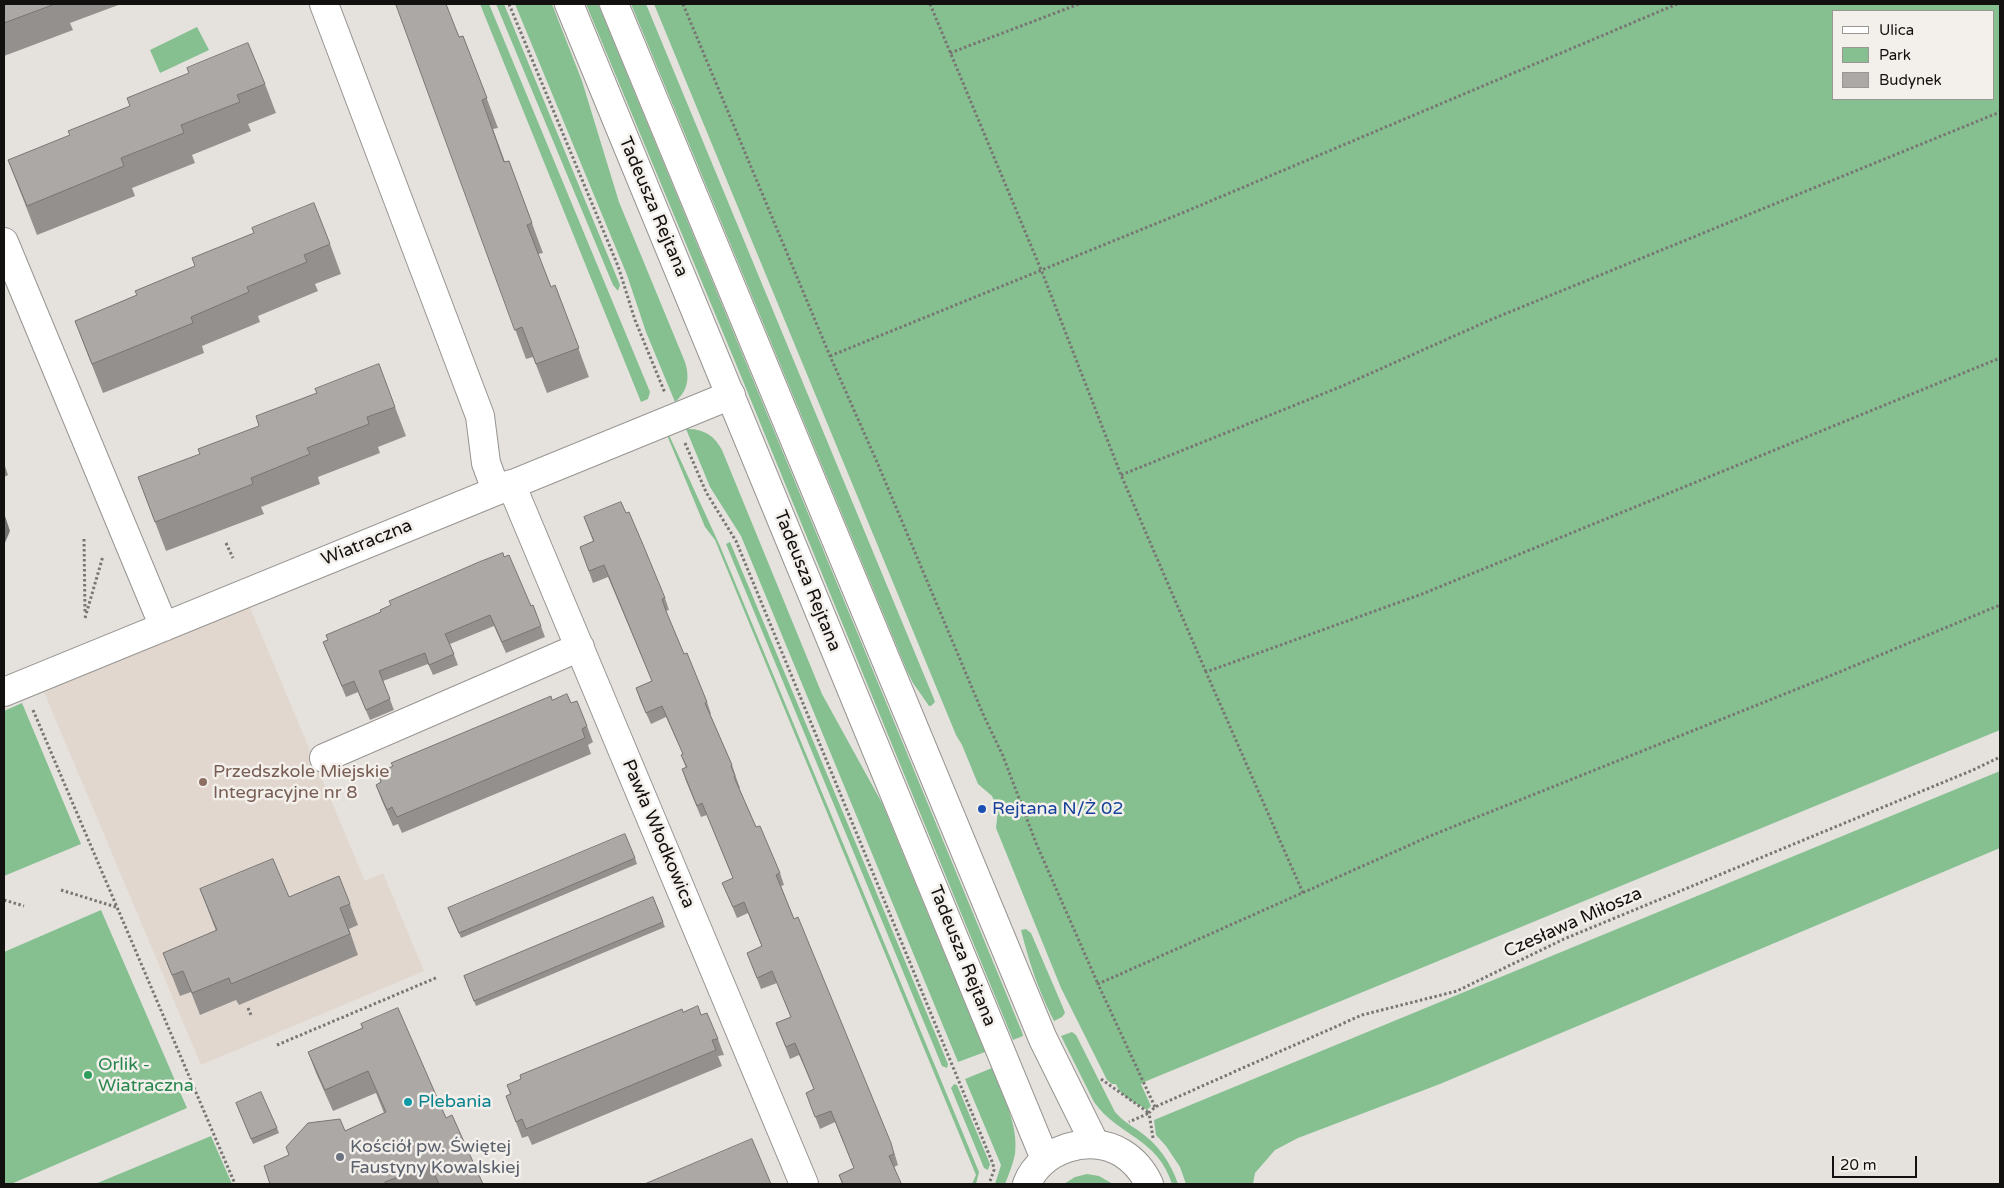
<!DOCTYPE html>
<meta charset="utf-8">
<style>
body{margin:0}
#map{position:relative;width:2004px;height:1188px;overflow:hidden;background:#e5e2de;font-family:"Varela Round",sans-serif}
canvas{display:block}
.frame{position:absolute;inset:0;border:5px solid #12110f;pointer-events:none}
.legend{position:absolute;left:1832px;top:10px;width:162px;height:90px;box-sizing:border-box;background:#f3efeb;border:1px solid #999693;margin:0;padding:6px 9px;list-style:none;font-size:15px;color:#12110f}
.legend li{display:flex;align-items:center;gap:10px;height:25px}
.legend b{width:25px;border:1px solid #999693}
.scale{position:absolute;left:1832px;top:1156px;width:85px;height:22px;box-sizing:border-box;border:2px solid #12110f;border-top:0;padding-left:6px;font-size:15px;line-height:18px;white-space:nowrap;color:#12110f;-webkit-text-stroke:4px #f3efeb;paint-order:stroke}
</style>
<div id="map">
<canvas width="2004" height="1188"></canvas>
<div class="frame"></div>
<ul class="legend">
<li><b style="height:6px;background:#fff"></b>Ulica</li>
<li><b style="height:14px;background:#86c091"></b>Park</li>
<li><b style="height:14px;background:#aca8a5"></b>Budynek</li>
</ul>
<div class="scale">20 m</div>
</div>
<script>
const g = document.querySelector('canvas').getContext('2d');
g.lineJoin = 'round';
function fillPath(path, color) {
  g.fillStyle = color;
  g.fill(path, 'evenodd');
}
function strokePath(path, color, width, dash) {
  g.strokeStyle = color;
  g.lineWidth = width;
  g.lineCap = dash ? 'butt' : 'round';
  g.setLineDash(dash || []);
  g.stroke(path);
}
function write(font, color, halo, rows, align = 'center') {
  g.font = font + ' "Varela Round",sans-serif';
  g.lineWidth = 5;
  g.setLineDash([]);
  g.textBaseline = 'middle';
  g.strokeStyle = halo;
  g.fillStyle = color;
  for (const [text, x, y, turn = 0] of rows) {
    g.save();
    g.translate(x, y);
    g.rotate((+turn || 0) * Math.PI / 180);
    g.textAlign = isNaN(turn) ? turn : align;
    if (halo) g.strokeText(text, 0, 0);
    g.fillText(text, 0, 0);
    g.restore();
  }
}
const built = new Path2D(`
 M 249,605 L 365,881 L 383,873 L 424,971 L 201,1065 L 44,692 Z`);
const green = new Path2D(`
 M 480,4 L 489,4 L 650,392 L 648,399 L 641,402 Z
 M 496,4 L 504,4 L 620,285 L 618,291 L 613,285 Z
 M 515,4 L 552,4 L 582,81 L 619,202 L 685,362 C 690,378 688,391 675,402 L 646,332 L 627,275 Z
 M 586,4 L 598,4 L 1022,1032 L 1023,1036 L 1013,1040 L 736,364 Z
 M 631,4 L 646,4 L 934,699 L 935,702 L 931,706 L 929,706 L 913,683 L 907,671 Z
 M 654,4 L 2000,4 L 2000,730 L 1144,1082 L 1141,1084 L 1151,1106 L 1147,1110 C 1137,1103 1120,1097 1116,1084 L 1112,1084 L 1107,1080 L 1061,988 L 996,828 L 998,810 L 992,796 L 978,784 L 962,745 L 956,735 ZM 1833,11 L 1993,11 L 1993,99 L 1833,99 Z
 M 197,27 L 209,50 L 160,73 L 150,50 Z
 M 686,429 C 703,428 715,436 722,450 L 822,694 L 882,803 L 985,1052 L 958,1062 L 741,536 L 710,487 Z
 M 667,435 L 669,435 L 720,546 L 979,1172 L 976,1184 L 972,1184 L 976,1175 L 715,540 L 705,527 Z
 M 730,542 L 948,1064 L 947,1068 L 942,1066 L 726,544 Z
 M 22,703 L 81,844 L 4,876 L 4,711 Z
 M 2000,771 L 2000,848 L 1440,1084 L 1298,1138 L 1275,1150 L 1255,1173 L 1253,1184 L 1186,1184 L 1180,1167 L 1166,1146 L 1156,1135 L 1154,1120 Z
 M 101,910 L 187,1108 L 11,1184 L 4,1184 L 4,952 Z
 M 1026,929 L 1031,933 L 1064,1010 L 1065,1013 L 1062,1017 L 1054,1021 C 1038,989 1030,965 1021,930 Z
 M 1072,1032 L 1076,1035 L 1115,1112 C 1122,1120 1130,1125 1139,1131 C 1158,1144 1171,1163 1178,1184 L 1172,1184 C 1157,1137 1119,1137 1094,1102 L 1061,1036 Z
 M 992,1068 C 1002,1094 1019,1125 1015,1154 C 1013,1164 1009,1174 1005,1184 L 995,1184 L 1001,1165 L 965,1079 Z
 M 954,1084 L 957,1085 L 990,1164 L 988,1170 L 984,1168 L 951,1088 Z
 M 211,1136 L 232,1184 L 95,1184 Z
 M 1087,1174 L 1099,1176 L 1113,1184 L 1064,1184 L 1075,1177 Z`);
const path = new Path2D(`
 M 509,4 L 618,266 L 635,320 L 665,393
 M 683,4 L 830,356 L 877,462 L 983,714 L 1003,756 L 1036,843 L 1098,984
 M 930,4 L 1042,272 L 1121,475 L 1206,672
 M 950,53 L 1079,4
 M 830,356 L 1187,211 L 1677,4
 M 685,443 L 706,492 L 736,541 L 993,1164 L 994,1170 L 989,1184
 M 1121,475 L 1340,387 L 1490,320 L 2000,112
 M 84,539 L 85,612
 M 226,543 L 233,558
 M 85,618 L 103,556
 M 33,710 L 235,1184
 M 61,890 L 116,907
 M 1303,893 L 1206,672 L 1422,594 L 2000,358
 M 4,900 L 24,906
 M 248,1008 L 251,1015
 M 277,1045 L 438,977
 M 1101,1079 L 1149,1113 L 1129,1122
 M 1155,1107 L 1098,984 L 1430,836 L 1837,673 L 2000,605
 M 1153,1138 L 1149,1113 L 1155,1107 L 1362,1015 L 1457,991 L 1564,939 L 1973,770 L 2000,757`);
const minor = new Path2D(`
 M 324,4 L 480,416 L 486,463 L 496,490
 M 4,242 L 164,627
 M 511,484 L 804,1184
 M 4,692 L 731,395
 M 324,758 L 580,647`);
const major = new Path2D(`
 M 569,4 L 1045,1159
 M 614,4 L 1043,1039 L 1095,1144
 M 1027,1184 C 1040,1149 1090,1133 1122,1153 C 1135,1161 1143,1171 1149,1184`);
const wall = new Path2D(`
 M 4,4 L 121,4 L 70,23 L 73,30 L 4,56 Z
 M 396,4 L 459,37 L 463,36 L 498,128 L 493,129 L 505,162 L 509,161 L 543,253 L 538,254 L 551,287 L 555,285 L 589,377 L 547,393 L 533,357 L 526,359 Z
 M 265,84 L 276,113 L 248,124 L 251,131 L 192,155 L 195,163 L 132,188 L 135,196 L 37,235 L 8,160 Z
 M 330,244 L 341,274 L 315,284 L 318,291 L 258,316 L 260,322 L 202,346 L 204,353 L 103,393 L 86,350 L 75,321 Z
 M 395,407 L 406,436 L 378,447 L 380,453 L 318,477 L 320,484 L 261,507 L 264,514 L 166,551 L 138,477 Z
 M 4,463 L 8,475 L 4,477 Z
 M 584,517 L 665,598 L 669,610 L 666,611 L 667,615 L 684,654 L 707,702 L 711,714 L 710,714 L 732,765 L 736,777 L 740,788 L 739,788 L 756,827 L 780,873 L 784,885 L 781,886 L 794,919 L 895,1155 L 898,1165 L 894,1167 L 901,1184 L 842,1184 L 839,1175 L 854,1168 L 835,1122 L 820,1129 L 806,1093 L 814,1089 L 799,1055 L 790,1059 L 776,1023 L 791,1017 L 777,983 L 761,989 L 747,953 L 762,947 L 748,913 L 737,918 L 727,894 L 722,883 L 733,878 L 707,815 L 701,817 L 686,781 L 682,769 L 686,768 L 681,755 L 683,754 L 666,717 L 651,724 L 640,700 L 636,688 L 652,681 L 608,577 L 593,583 L 580,547 L 593,541 Z
 M 504,557 L 531,606 L 533,605 L 545,637 L 506,653 L 494,626 L 450,644 L 458,665 L 433,675 L 428,664 L 383,681 L 394,710 L 370,720 L 358,692 L 346,697 L 323,642 L 381,612 Z
 M 552,700 L 571,703 L 587,726 L 593,742 L 588,745 L 591,754 L 402,833 L 398,824 L 393,826 L 382,801 L 376,785 Z
 M 635,858 L 637,864 L 461,938 L 448,908 Z
 M 200,889 L 350,904 L 358,925 L 349,929 L 358,955 L 239,1005 L 236,1000 L 200,1015 L 191,992 L 180,996 L 163,953 L 216,931 Z
 M 653,897 L 665,927 L 476,1006 L 464,976 Z
 M 683,1012 L 701,1015 L 718,1039 L 724,1055 L 718,1056 L 722,1066 L 532,1145 L 528,1136 L 522,1138 L 506,1096 L 510,1094 L 507,1085 Z
 M 361,1024 L 446,1118 L 483,1184 L 270,1184 L 345,1131 L 384,1113 L 376,1093 L 333,1111 L 316,1073 L 308,1052 L 362,1028 Z
 M 238,1108 L 277,1128 L 279,1133 L 253,1144 Z`);
const shadedWall = new Path2D(`
 M 4,513 L 10,531 L 4,545 Z`);
const building = new Path2D(`
 M 4,4 L 55,4 L 4,23 Z
 M 396,4 L 446,4 L 459,37 L 463,36 L 487,98 L 482,100 L 504,162 L 509,161 L 532,223 L 527,225 L 551,287 L 555,285 L 579,348 L 536,364 L 522,327 L 515,330 Z
 M 248,43 L 265,84 L 237,95 L 240,102 L 181,125 L 184,133 L 121,158 L 124,166 L 27,206 L 8,160 L 70,135 L 68,131 L 130,106 L 127,98 L 189,73 L 187,68 Z
 M 314,203 L 330,244 L 304,255 L 307,262 L 247,287 L 249,292 L 191,317 L 193,323 L 92,364 L 75,321 L 137,295 L 135,291 L 195,266 L 192,258 L 254,233 L 252,228 Z
 M 379,364 L 395,407 L 367,417 L 369,424 L 307,448 L 310,454 L 251,478 L 253,484 L 155,522 L 138,477 L 200,454 L 198,449 L 259,426 L 256,416 L 317,393 L 315,389 Z
 M 621,502 L 626,513 L 629,512 L 644,547 L 665,598 L 662,599 L 666,611 L 684,654 L 687,653 L 707,702 L 705,703 L 732,765 L 731,766 L 735,776 L 734,777 L 756,827 L 760,826 L 780,873 L 776,875 L 794,919 L 798,917 L 870,1092 L 891,1143 L 894,1154 L 889,1156 L 901,1183 L 899,1184 L 843,1184 L 839,1175 L 854,1168 L 831,1111 L 815,1117 L 806,1093 L 814,1089 L 795,1043 L 786,1047 L 776,1023 L 791,1017 L 772,971 L 757,978 L 747,953 L 762,946 L 744,902 L 733,907 L 722,883 L 733,878 L 702,803 L 697,806 L 682,769 L 687,767 L 681,755 L 683,754 L 662,706 L 646,713 L 636,688 L 652,681 L 604,565 L 589,571 L 580,547 L 594,541 L 584,517 Z
 M 503,553 L 504,557 L 509,555 L 531,606 L 533,605 L 541,626 L 502,642 L 490,615 L 445,634 L 454,654 L 429,665 L 425,653 L 379,671 L 390,699 L 366,710 L 354,681 L 342,686 L 323,642 L 328,640 L 326,635 L 381,612 L 380,610 L 391,605 L 389,601 L 479,562 Z
 M 567,694 L 571,703 L 577,701 L 587,726 L 582,729 L 585,738 L 397,817 L 392,807 L 387,810 L 376,785 L 381,782 L 378,773 L 393,766 L 391,763 L 551,696 L 552,700 Z
 M 625,834 L 635,858 L 459,933 L 448,908 Z
 M 273,859 L 289,897 L 339,876 L 350,904 L 340,908 L 350,934 L 231,984 L 229,978 L 192,993 L 183,971 L 172,975 L 163,953 L 217,930 L 200,889 Z
 M 653,897 L 663,922 L 474,1001 L 464,976 Z
 M 698,1006 L 701,1015 L 707,1013 L 718,1039 L 712,1040 L 716,1050 L 526,1129 L 522,1119 L 516,1122 L 506,1096 L 511,1094 L 507,1085 L 521,1079 L 520,1075 L 682,1009 L 683,1012 Z
 M 398,1008 L 446,1118 L 452,1115 L 483,1184 L 439,1184 L 430,1165 L 385,1182 L 385,1184 L 270,1184 L 264,1166 L 289,1155 L 286,1147 L 308,1123 L 340,1119 L 345,1131 L 386,1112 L 368,1071 L 325,1090 L 308,1052 L 363,1028 L 361,1024 Z
 M 261,1092 L 277,1128 L 251,1139 L 236,1103 Z
 M 752,1139 L 771,1184 L 645,1184 Z`);
const markers = [
 [203,782,5,"#8d6e63"],
 [982,809,5,"#1a4fb4"],
 [88,1075,5,"#2e9e5b"],
 [408,1102,5,"#0f9aa8"],
 [340,1157,5,"#6b7280"]
];
const streetNames = [
 ["Tadeusza Rejtana",653,207,67],
 ["Wiatraczna",367,543,-22],
 ["Tadeusza Rejtana",807,581,68],
 ["Pawła Włodkowica",658,834,67],
 ["Czesława Miłosza",1573,923,-24],
 ["Tadeusza Rejtana",962,956,68]
];
const educationNames = [
 ["Przedszkole Miejskie",213,772],
 ["Integracyjne nr 8",213,793]
];
const transitNames = [
 ["Rejtana N/Ż 02",992,809]
];
const leisureNames = [
 ["Orlik -",98,1065],
 ["Wiatraczna",98,1086]
];
const cultureNames = [
 ["Plebania",418,1102]
];
const worshipNames = [
 ["Kościół pw. Świętej",350,1147],
 ["Faustyny Kowalskiej",350,1168]
];
fillPath(built, '#e1d7ce');
fillPath(green, '#86c091');
strokePath(minor, '#979491', 30);
strokePath(major, '#979491', 30);
strokePath(path, '#787673', 3, [2.5, 2.5]);
strokePath(minor, '#fff', 28);
strokePath(major, '#fff', 28);
fillPath(wall, '#94908e');
fillPath(shadedWall, '#787674');
fillPath(building, '#aca8a5');
strokePath(building, '#787674', 1);
for (const [x, y, r, color] of markers) {
  const dot = new Path2D();
  dot.arc(x, y, r, 0, 2 * Math.PI);
  g.fillStyle = color;
  g.fill(dot);
  strokePath(dot, '#f3efeb', 2);
}
write('18px', '#12110f', '#f3efeb', streetNames);
write('18px', '#785e54', '#f3efeb', educationNames, 'left');
write('18px', '#164399', '#f3efeb', transitNames, 'left');
write('18px', '#27864d', '#f3efeb', leisureNames, 'left');
write('18px', '#0d838f', '#f3efeb', cultureNames, 'left');
write('18px', '#5b616d', '#f3efeb', worshipNames, 'left');
</script>
